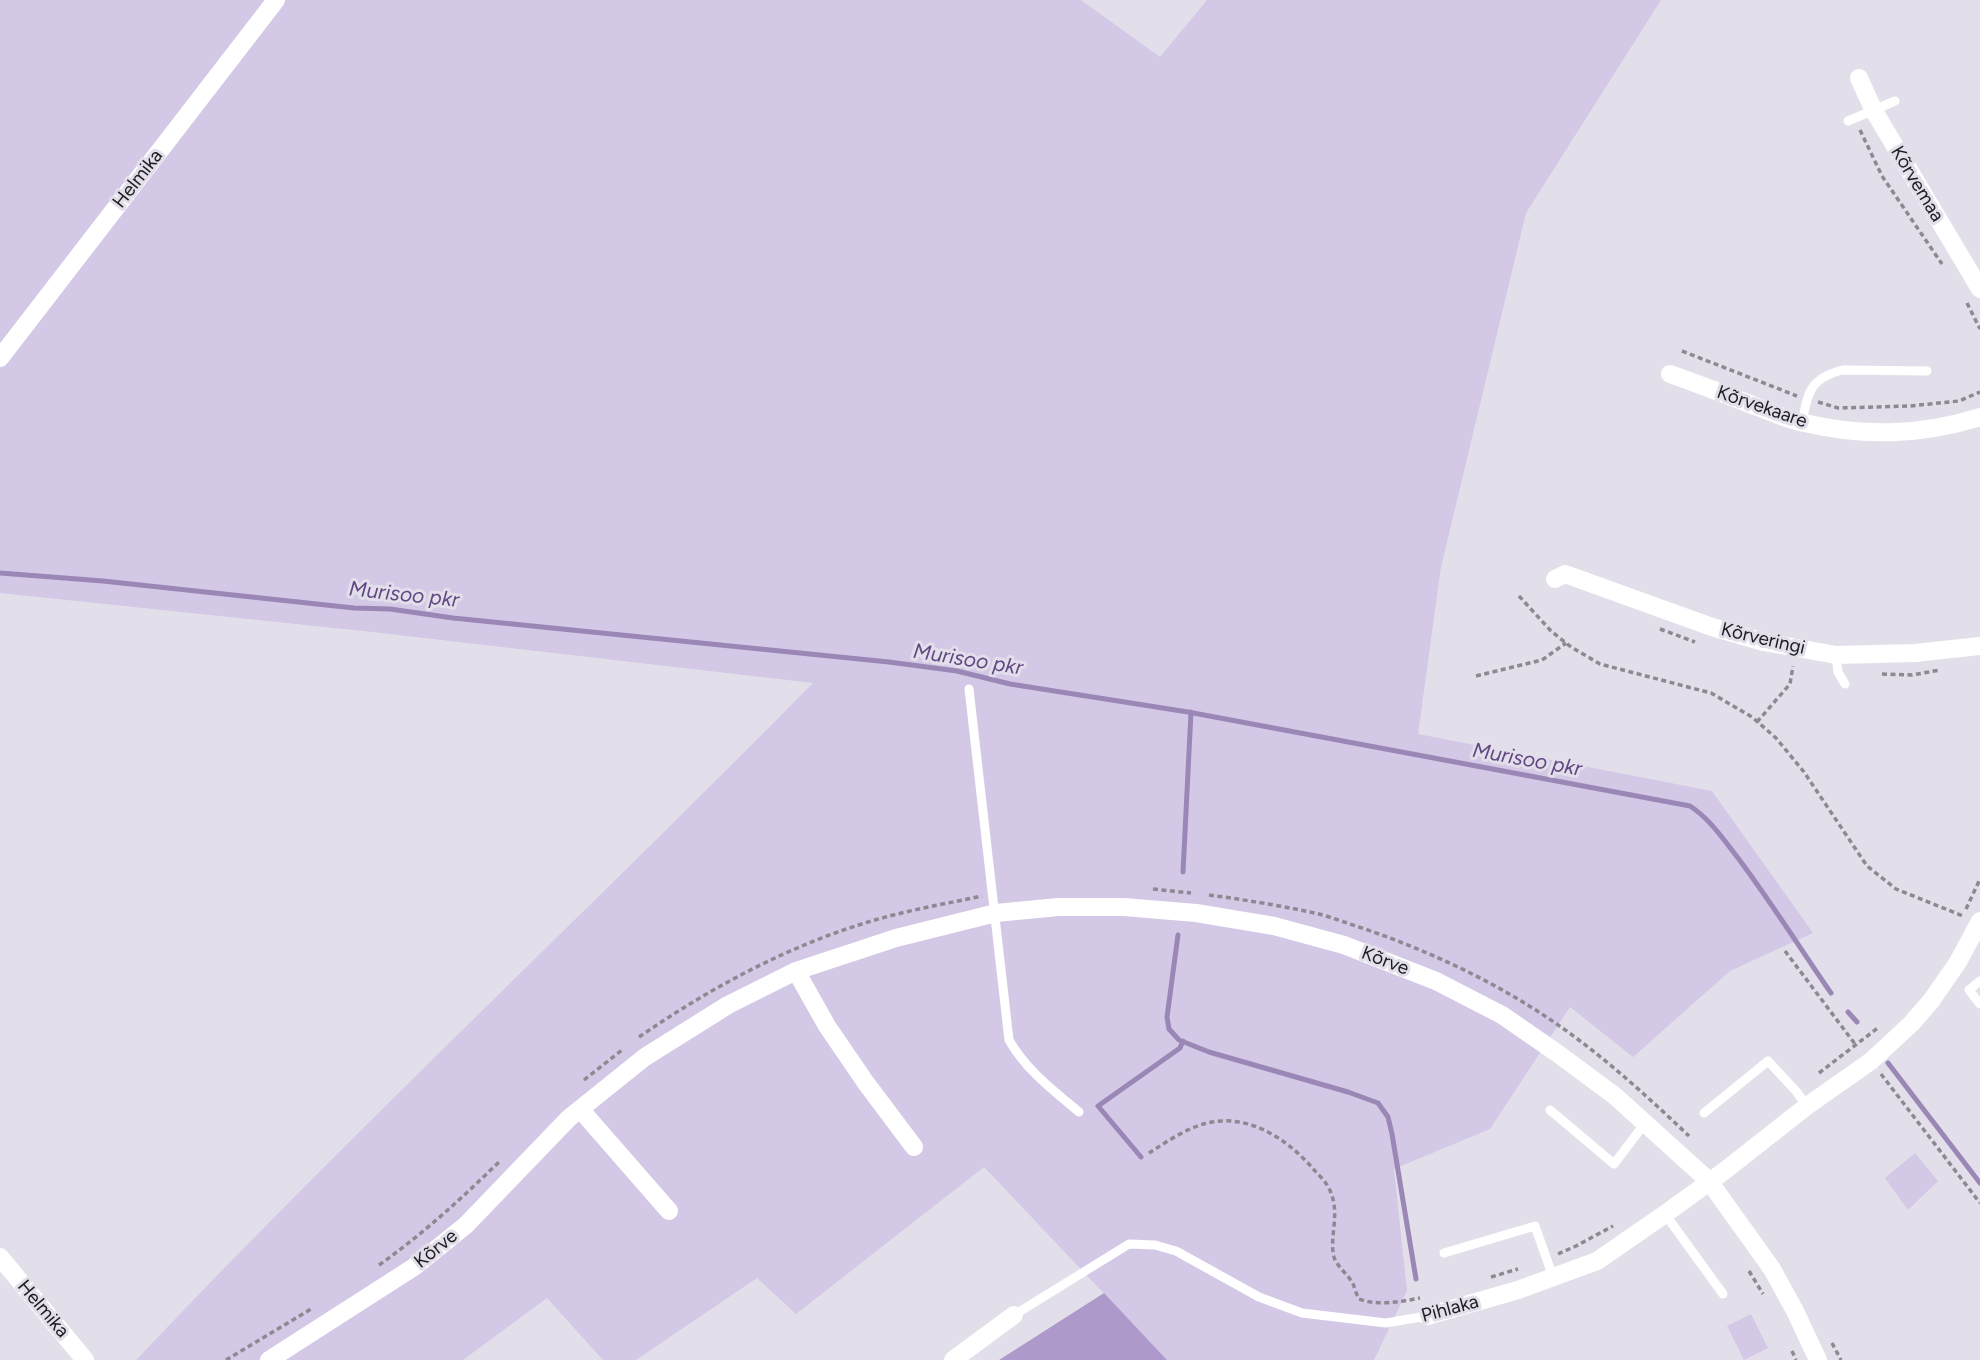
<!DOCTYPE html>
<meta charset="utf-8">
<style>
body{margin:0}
canvas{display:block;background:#e3dfea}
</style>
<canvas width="1980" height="1360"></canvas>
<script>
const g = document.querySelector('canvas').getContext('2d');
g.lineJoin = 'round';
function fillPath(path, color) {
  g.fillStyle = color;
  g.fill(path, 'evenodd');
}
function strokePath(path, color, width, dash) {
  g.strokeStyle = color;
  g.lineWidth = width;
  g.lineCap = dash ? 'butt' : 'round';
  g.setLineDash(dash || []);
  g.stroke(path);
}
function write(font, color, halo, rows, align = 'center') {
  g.font = font + ' Figtree,sans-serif';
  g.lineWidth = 6;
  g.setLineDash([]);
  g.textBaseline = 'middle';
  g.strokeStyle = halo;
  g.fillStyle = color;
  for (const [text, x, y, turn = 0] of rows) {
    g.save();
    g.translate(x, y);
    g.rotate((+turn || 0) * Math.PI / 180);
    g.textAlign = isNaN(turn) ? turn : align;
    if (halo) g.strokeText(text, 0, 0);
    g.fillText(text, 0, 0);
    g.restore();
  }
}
const green = new Path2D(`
 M 0,0 L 1081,0 L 1160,57 L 1207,0 L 1661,0 L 1526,213 L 1441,567 L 1418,734 L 1712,791 L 1813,933 L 1730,971 L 1633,1057 L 1570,1007 L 1490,1129 L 1394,1169 L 1407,1291 L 1374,1360 L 1167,1360 L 984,1167 L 796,1314 L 757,1278 L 636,1360 L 603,1360 L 547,1298 L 463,1360 L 136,1360 C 356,1128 589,910 813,683 L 372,632 L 0,593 Z
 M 1915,1153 L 1938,1181 L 1908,1210 L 1885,1178 Z
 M 1751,1314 L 1768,1348 L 1744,1360 L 1727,1326 Z`);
const forest = new Path2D(`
 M 1104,1293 L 1167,1360 L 999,1360 Z`);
const stream = new Path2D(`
 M 0,573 L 103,581 L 354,608 L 390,609 L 453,618 L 889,662 L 957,671 L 1010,684 L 1188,712 L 1690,806 C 1710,819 1723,839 1738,858 C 1771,902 1800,948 1831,993
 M 1183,872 L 1191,712
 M 1178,935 L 1167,1017 L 1169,1029 L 1179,1040 L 1209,1052 L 1348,1092 L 1378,1103 L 1388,1117 L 1392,1134 L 1416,1279
 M 1848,1012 L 1857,1022
 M 1888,1063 L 1980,1183
 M 1141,1157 L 1098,1106 L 1180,1048 L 1183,1041`);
const path = new Path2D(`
 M 1860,130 L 1882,176 L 1942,264
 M 1967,303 L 1980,329
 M 1682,351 L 1797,396
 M 1818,402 L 1838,408 L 1910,406 L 1959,401 L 1980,392
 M 1519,596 L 1551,631 L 1571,647 L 1600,664 L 1711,693 L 1752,717 L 1776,738 L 1804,772 L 1867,866 L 1896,889 L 1963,916
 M 1660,629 L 1695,642
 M 1882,674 L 1912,675 L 1940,670
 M 1476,676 L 1542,660 L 1566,643
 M 1757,722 L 1790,684 L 1793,666
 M 1153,889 L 1191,893
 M 1209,895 C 1246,900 1283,906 1319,914 C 1334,918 1349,924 1365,929 C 1437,954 1506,987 1568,1032 C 1611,1063 1651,1100 1689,1136
 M 1966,909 L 1980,879
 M 1785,951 L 1855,1044
 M 639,1037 C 713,986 795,942 882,918 C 915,909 949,903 982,896
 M 1819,1073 L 1879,1027
 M 1881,1074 L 1980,1203
 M 584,1080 L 622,1050
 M 1149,1153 C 1168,1141 1189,1126 1212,1122 C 1252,1115 1290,1141 1315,1171 C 1321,1177 1328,1184 1331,1193 C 1340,1215 1329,1238 1334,1257 C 1337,1267 1348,1274 1353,1284 C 1355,1288 1356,1294 1359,1299 C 1378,1306 1400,1302 1420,1298
 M 1558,1254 L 1576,1246 L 1613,1226
 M 379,1265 C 423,1234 462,1198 500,1161
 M 1749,1271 L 1763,1294
 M 1491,1277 L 1518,1269
 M 1832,1343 L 1841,1360
 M 1792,1351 L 1796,1360
 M 226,1360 L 311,1309`);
const service = new Path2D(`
 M 1848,121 L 1895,101
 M 1802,423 C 1808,392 1810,378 1843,370 L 1927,371
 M 1836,655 L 1838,672 L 1845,684
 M 969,689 L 1009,1040 C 1026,1070 1053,1090 1079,1112
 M 1980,981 L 1969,990 L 1980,1004
 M 1550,1110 L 1614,1164 L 1645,1123
 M 1704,1113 L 1768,1061 L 1796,1091 L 1807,1106
 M 1665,1214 L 1723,1294
 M 1444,1253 L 1535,1226 L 1553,1277
 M 1014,1315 L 1129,1244 L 1155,1245 L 1176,1251 L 1259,1297 L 1302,1313 L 1386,1323 L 1427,1316`);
const minor = new Path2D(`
 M 1859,78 L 1874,111 L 1980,289
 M 0,358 L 276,0
 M 1670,374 C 1698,384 1727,395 1755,406 C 1770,411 1785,419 1800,422 C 1862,437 1919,436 1980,417
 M 1555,579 L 1565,574 L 1712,627 L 1764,642 L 1836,655 L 1915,653 L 1980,646
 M 796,971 L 827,1026 L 866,1083 L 914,1147
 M 580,1109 L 669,1211
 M 0,1257 L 85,1360
 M 1427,1316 L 1518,1290 L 1597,1261 L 1665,1214 L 1723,1172 L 1807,1106 L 1871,1061 L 1912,1023 L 1931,1001 L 1958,962 L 1980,921
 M 269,1360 L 414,1267 L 466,1225 L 569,1118 L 645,1057 L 728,1005 L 796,971 L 896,938 L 996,913 L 1058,907 L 1124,907 L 1196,913 L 1274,926 L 1344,945 L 1436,981 L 1502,1015 L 1557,1053 L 1615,1096 L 1709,1181 L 1772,1269 L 1795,1311 L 1818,1360
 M 953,1360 L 1014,1315`);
const streetNames = [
 ["Helmika",138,179,-52],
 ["Kõrvemaa",1917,184,59],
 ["Kõrvekaare",1762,407,19],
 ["Kõrveringi",1763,639,13],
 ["Kõrve",1385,961,21],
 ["Kõrve",436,1249,-39],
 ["Helmika",43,1309,50],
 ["Pihlaka",1450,1309,-15]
];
const waterNames = [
 ["Murisoo pkr",404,595,6],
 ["Murisoo pkr",968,660,9],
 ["Murisoo pkr",1527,760,10]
];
fillPath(green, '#d3c8e6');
fillPath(forest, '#ad9aca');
strokePath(stream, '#9a87b6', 5);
strokePath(path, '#8c8991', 3.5, [5, 3.5]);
strokePath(service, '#fff', 9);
strokePath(minor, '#fff', 18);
write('19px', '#1d1c20', '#e3dfea', streetNames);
write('italic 21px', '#614784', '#e3dfea', waterNames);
</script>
